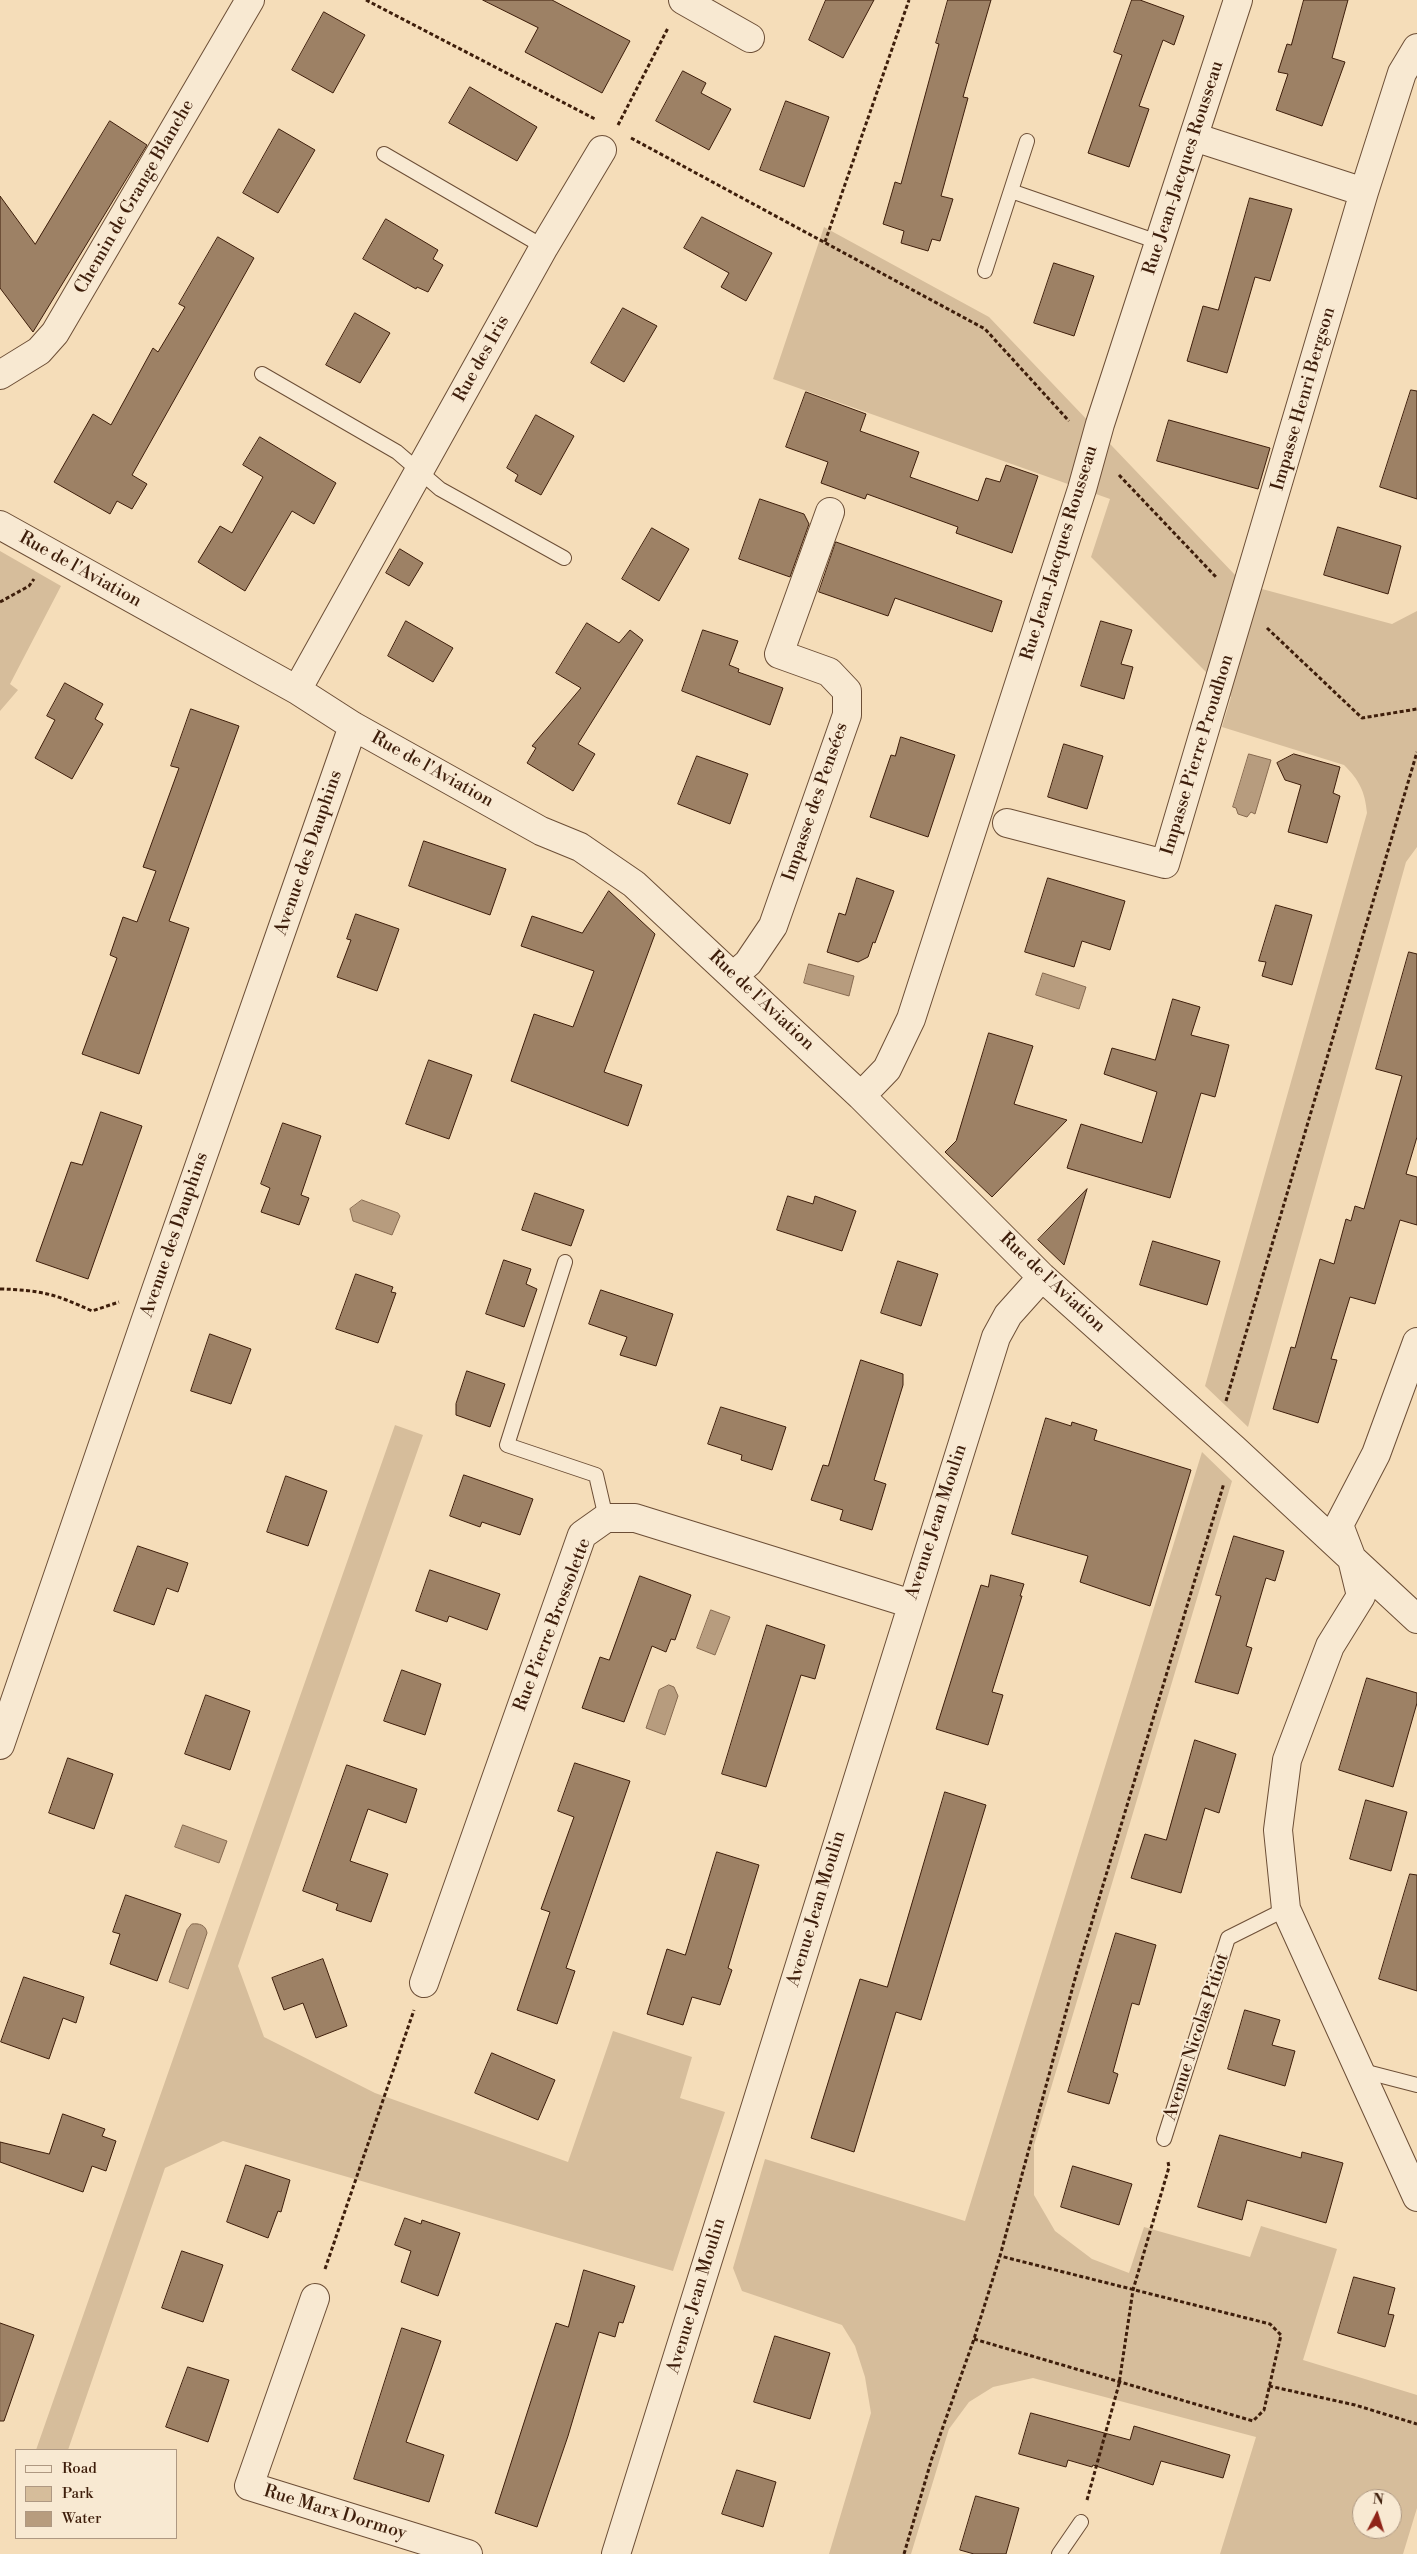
<!DOCTYPE html>
<meta charset="utf-8">
<style>
body{margin:0}
#map{position:relative;width:1417px;height:2554px;overflow:hidden;background:#f5ddb9;font-family:"Libre Bodoni",serif}
canvas{display:block}
.legend{position:absolute;left:15px;top:2449px;width:162px;height:90px;box-sizing:border-box;background:#f8e9d2;border:1px solid #ae9882;margin:0;padding:6px 9px;list-style:none;font-size:15px;color:#3e1e0b}
.legend li{display:flex;align-items:center;gap:10px;height:25px}
.legend b{width:25px;border:1px solid #ae9882}
.north{position:absolute;left:1352px;top:2489px;width:50px;height:50px;box-sizing:border-box;background:#f8e9d2;border:1px solid #ae9882;border-radius:50%;rotate:5deg;font-size:14px;font-weight:700;line-height:20px;text-align:center;color:#3e1e0b}
.north::after{content:'';display:block;margin:auto;width:18px;height:22px;background:#8f2418;clip-path:polygon(50% 0,100% 100%,50% 72%,0 100%)}
</style>
<div id="map">
<canvas width="1417" height="2554"></canvas>
<ul class="legend">
<li><b style="height:6px;background:#f8e9d2"></b>Road</li>
<li><b style="height:14px;background:#d6bd9b"></b>Park</li>
<li><b style="height:14px;background:#b79c7e"></b>Water</li>
</ul>
<div class="north">N</div>
</div>
<script>
const g = document.querySelector('canvas').getContext('2d');
g.lineJoin = 'round';
function fillPath(path, color) {
  g.fillStyle = color;
  g.fill(path, 'evenodd');
}
function strokePath(path, color, width, dash) {
  g.strokeStyle = color;
  g.lineWidth = width;
  g.lineCap = dash ? 'butt' : 'round';
  g.setLineDash(dash || []);
  g.stroke(path);
}
function write(font, color, halo, rows, align = 'center') {
  g.font = font + ' "Libre Bodoni",serif';
  g.lineWidth = 4;
  g.setLineDash([]);
  g.textBaseline = 'middle';
  g.strokeStyle = halo;
  g.fillStyle = color;
  for (const [text, x, y, turn = 0] of rows) {
    g.save();
    g.translate(x, y);
    g.rotate((+turn || 0) * Math.PI / 180);
    g.textAlign = isNaN(turn) ? turn : align;
    if (halo) g.strokeText(text, 0, 0);
    g.fillText(text, 0, 0);
    g.restore();
  }
}
const green = new Path2D(`
 M 824,227 L 989,317 L 1236,576 L 1262,589 L 1392,624 L 1417,611 L 1417,847 L 1406,862 L 1248,1427 L 1205,1386 L 1367,813 C 1365,791 1359,780 1344,765 L 1222,727 L 1231,697 L 1091,557 L 1110,499 L 773,379 Z
 M 0,551 L 61,586 L 10,684 L 18,690 L 0,711 Z
 M 395,1425 L 423,1435 L 238,1966 L 264,2037 L 375,2093 L 568,2162 L 613,2031 L 692,2057 L 680,2098 L 725,2112 L 673,2271 L 223,2141 L 165,2168 L 68,2450 L 36,2450 Z
 M 1202,1452 L 1232,1481 L 1034,2145 L 1034,2195 L 1055,2231 L 1092,2259 L 1129,2273 L 1144,2227 L 1250,2257 L 1261,2226 L 1337,2249 L 1303,2360 L 1417,2395 L 1417,2508 L 1403,2554 L 1220,2554 L 1256,2437 L 1033,2378 L 993,2387 L 969,2402 L 949,2429 L 911,2554 L 829,2554 L 871,2413 L 865,2377 L 855,2346 L 842,2325 L 742,2291 L 733,2268 L 765,2159 L 965,2221 ZM 1362,2499 L 1392,2499 L 1392,2529 L 1362,2529 Z`);
const water = new Path2D(`
 M 1249,754 L 1271,760 L 1255,814 L 1251,812 L 1247,817 L 1238,814 L 1236,808 L 1233,807 Z
 M 809,964 L 854,976 L 849,996 L 804,983 Z
 M 1043,973 L 1086,987 L 1079,1009 L 1036,995 Z
 M 362,1200 L 398,1213 L 400,1216 L 392,1235 L 353,1221 L 350,1209 Z
 M 711,1610 L 730,1617 L 715,1655 L 697,1648 Z
 M 669,1685 L 674,1687 L 678,1696 L 665,1735 L 646,1728 L 659,1690 Z
 M 183,1825 L 227,1841 L 219,1863 L 175,1847 Z
 M 192,1924 C 199,1923 206,1925 207,1933 L 188,1989 L 169,1982 L 187,1930 Z`);
const building = new Path2D(`
 M 483,0 L 552,0 L 630,41 L 602,93 L 525,52 L 538,28 Z
 M 826,0 L 874,0 L 843,58 L 809,40 Z
 M 948,0 L 991,0 L 963,97 L 968,98 L 941,196 L 953,199 L 940,241 L 932,239 L 928,251 L 901,243 L 904,231 L 883,224 L 895,182 L 901,184 L 939,44 L 936,43 Z
 M 1132,0 L 1140,0 L 1184,16 L 1174,45 L 1163,40 L 1139,106 L 1149,109 L 1129,167 L 1088,153 L 1122,55 L 1114,52 Z
 M 1304,0 L 1348,0 L 1332,58 L 1345,62 L 1322,126 L 1276,110 L 1288,74 L 1278,72 L 1287,44 L 1291,45 Z
 M 324,12 L 365,35 L 333,93 L 292,70 Z
 M 683,71 L 706,83 L 701,93 L 731,109 L 709,150 L 656,121 Z
 M 470,87 L 537,127 L 517,161 L 449,123 Z
 M 786,101 L 829,117 L 804,187 L 760,170 Z
 M 110,121 L 147,145 L 33,332 L 0,288 L 0,196 L 35,244 Z
 M 279,129 L 315,150 L 278,213 L 243,193 Z
 M 1250,198 L 1292,209 L 1270,281 L 1255,277 L 1227,373 L 1187,361 L 1203,306 L 1218,310 Z
 M 702,217 L 772,253 L 746,301 L 721,287 L 729,273 L 684,248 Z
 M 386,219 L 438,250 L 433,259 L 443,265 L 428,292 L 417,287 L 416,289 L 363,259 Z
 M 218,237 L 254,258 L 132,475 L 147,484 L 132,509 L 117,501 L 110,514 L 54,482 L 93,414 L 111,425 L 153,348 L 158,352 L 185,307 L 179,304 Z
 M 1054,263 L 1094,276 L 1074,336 L 1034,323 Z
 M 623,308 L 657,326 L 624,382 L 591,363 Z
 M 355,313 L 390,333 L 360,383 L 326,365 Z
 M 1411,390 L 1417,391 L 1417,499 L 1380,487 Z
 M 806,392 L 866,414 L 860,431 L 919,452 L 910,477 L 978,501 L 986,478 L 1000,482 L 1006,465 L 1038,476 L 1012,553 L 956,533 L 958,527 L 867,494 L 865,499 L 821,483 L 828,462 L 786,447 Z
 M 536,415 L 574,436 L 541,495 L 515,481 L 518,475 L 507,468 Z
 M 1169,420 L 1270,448 L 1258,489 L 1157,461 Z
 M 260,437 L 336,483 L 314,524 L 292,511 L 245,591 L 198,562 L 220,526 L 232,533 L 263,477 L 243,465 Z
 M 760,499 L 804,514 L 809,524 L 790,577 L 739,559 Z
 M 1338,527 L 1401,546 L 1388,594 L 1324,575 Z
 M 652,528 L 689,549 L 659,601 L 622,579 Z
 M 836,542 L 1002,601 L 992,632 L 895,598 L 888,616 L 819,592 Z
 M 400,549 L 423,563 L 409,586 L 386,573 Z
 M 406,621 L 453,648 L 433,682 L 388,656 Z
 M 1101,621 L 1132,630 L 1121,664 L 1133,667 L 1124,699 L 1081,686 Z
 M 587,623 L 619,643 L 630,630 L 643,640 L 578,744 L 595,754 L 573,791 L 527,763 L 536,748 L 532,746 L 581,688 L 556,673 Z
 M 703,630 L 738,641 L 729,665 L 739,669 L 738,672 L 783,688 L 770,725 L 682,691 Z
 M 65,683 L 103,704 L 95,719 L 103,724 L 72,779 L 35,758 L 55,720 L 47,716 Z
 M 191,709 L 239,726 L 169,921 L 189,928 L 139,1074 L 82,1054 L 117,958 L 110,955 L 123,917 L 137,922 L 156,871 L 143,867 L 179,768 L 171,766 Z
 M 901,737 L 955,755 L 928,837 L 870,817 L 891,755 L 895,756 Z
 M 1064,744 L 1103,756 L 1087,809 L 1048,797 Z
 M 1294,754 L 1340,767 L 1333,793 L 1340,796 L 1327,843 L 1288,832 L 1301,785 L 1285,780 L 1277,763 Z
 M 697,756 L 748,774 L 730,824 L 678,804 Z
 M 424,841 L 506,869 L 490,915 L 409,886 Z
 M 857,878 L 894,891 L 875,943 L 873,942 L 868,957 L 858,962 L 827,952 L 839,913 L 845,915 Z
 M 1048,878 L 1125,901 L 1110,950 L 1082,941 L 1074,967 L 1025,952 Z
 M 609,891 L 655,934 L 604,1072 L 642,1085 L 628,1126 L 511,1081 L 534,1014 L 573,1027 L 594,971 L 521,946 L 532,916 L 582,933 Z
 M 1276,905 L 1312,915 L 1292,985 L 1262,976 L 1266,962 L 1259,961 Z
 M 356,914 L 399,929 L 377,991 L 337,977 L 351,940 L 347,939 Z
 M 1409,952 L 1417,954 L 1417,1137 L 1406,1174 L 1417,1177 L 1417,1225 L 1400,1220 L 1375,1304 L 1350,1297 L 1331,1359 L 1337,1360 L 1318,1423 L 1273,1409 L 1291,1347 L 1295,1348 L 1320,1259 L 1334,1264 L 1346,1219 L 1351,1221 L 1355,1206 L 1364,1209 L 1402,1076 L 1376,1069 Z
 M 1173,999 L 1200,1007 L 1191,1035 L 1229,1045 L 1215,1097 L 1201,1093 L 1170,1198 L 1067,1168 L 1081,1124 L 1142,1143 L 1157,1092 L 1104,1074 L 1112,1048 L 1155,1060 Z
 M 989,1033 L 1033,1046 L 1014,1104 L 1067,1120 L 992,1197 L 945,1152 L 956,1141 Z
 M 429,1060 L 472,1075 L 449,1139 L 406,1124 Z
 M 101,1112 L 142,1126 L 88,1279 L 36,1261 L 71,1162 L 82,1165 Z
 M 283,1123 L 321,1136 L 301,1195 L 309,1198 L 299,1225 L 261,1212 L 270,1188 L 261,1184 Z
 M 1087,1189 L 1064,1265 L 1038,1240 Z
 M 535,1193 L 584,1210 L 571,1246 L 522,1230 Z
 M 788,1196 L 813,1204 L 815,1196 L 856,1211 L 842,1251 L 777,1230 Z
 M 1153,1241 L 1220,1261 L 1207,1305 L 1140,1285 Z
 M 504,1260 L 531,1269 L 526,1284 L 537,1289 L 524,1327 L 486,1314 Z
 M 898,1261 L 938,1274 L 921,1326 L 881,1313 Z
 M 356,1274 L 393,1287 L 391,1292 L 396,1293 L 378,1343 L 336,1329 Z
 M 601,1290 L 673,1314 L 656,1366 L 620,1355 L 627,1337 L 589,1324 Z
 M 210,1334 L 251,1349 L 231,1404 L 191,1391 Z
 M 861,1360 L 903,1374 L 903,1385 L 874,1480 L 886,1484 L 872,1530 L 840,1520 L 843,1510 L 811,1500 L 823,1465 L 828,1466 Z
 M 467,1371 L 505,1384 L 490,1427 L 456,1415 L 456,1404 Z
 M 721,1407 L 786,1427 L 772,1470 L 741,1460 L 742,1455 L 708,1444 Z
 M 1046,1418 L 1071,1426 L 1072,1422 L 1097,1430 L 1094,1440 L 1191,1470 L 1150,1606 L 1080,1582 L 1088,1556 L 1012,1534 Z
 M 464,1475 L 533,1499 L 520,1535 L 482,1522 L 480,1527 L 450,1516 Z
 M 286,1476 L 327,1491 L 308,1546 L 267,1532 Z
 M 1234,1536 L 1284,1551 L 1275,1581 L 1266,1578 L 1246,1646 L 1252,1648 L 1238,1694 L 1195,1682 L 1221,1596 L 1216,1595 Z
 M 138,1546 L 188,1563 L 178,1592 L 167,1588 L 154,1625 L 114,1611 Z
 M 430,1570 L 500,1594 L 487,1630 L 449,1616 L 447,1622 L 416,1611 Z
 M 991,1575 L 1024,1584 L 1020,1596 L 1022,1596 L 992,1692 L 1003,1695 L 988,1745 L 936,1729 L 981,1585 L 988,1587 Z
 M 640,1576 L 691,1595 L 675,1640 L 671,1639 L 666,1652 L 652,1646 L 624,1722 L 582,1708 L 600,1657 L 609,1660 Z
 M 767,1625 L 825,1645 L 815,1679 L 801,1675 L 766,1787 L 722,1774 Z
 M 402,1670 L 441,1684 L 425,1735 L 384,1721 Z
 M 1367,1678 L 1417,1693 L 1417,1703 L 1393,1787 L 1339,1770 Z
 M 206,1695 L 250,1711 L 230,1770 L 185,1754 Z
 M 1195,1740 L 1236,1754 L 1219,1813 L 1205,1808 L 1181,1893 L 1131,1878 L 1145,1834 L 1166,1840 Z
 M 68,1758 L 113,1774 L 94,1829 L 49,1813 Z
 M 575,1763 L 630,1781 L 566,1968 L 575,1971 L 557,2024 L 517,2010 L 550,1912 L 541,1909 L 574,1817 L 558,1811 Z
 M 347,1765 L 417,1789 L 406,1823 L 368,1809 L 350,1861 L 388,1874 L 371,1922 L 336,1910 L 338,1904 L 303,1891 Z
 M 945,1792 L 986,1805 L 921,2020 L 896,2012 L 854,2152 L 811,2138 L 860,1979 L 887,1987 Z
 M 1366,1800 L 1407,1812 L 1391,1871 L 1350,1859 Z
 M 717,1852 L 759,1865 L 728,1968 L 732,1970 L 720,2005 L 692,1997 L 683,2025 L 647,2014 L 667,1949 L 685,1955 Z
 M 1410,1874 L 1417,1875 L 1417,1991 L 1379,1979 Z
 M 126,1895 L 181,1914 L 157,1981 L 110,1964 L 120,1934 L 113,1932 Z
 M 1116,1933 L 1156,1945 L 1139,2005 L 1132,2003 L 1113,2072 L 1118,2074 L 1109,2104 L 1068,2092 Z
 M 323,1959 L 347,2026 L 316,2038 L 303,2003 L 284,2010 L 272,1978 Z
 M 24,1977 L 84,1997 L 76,2023 L 63,2018 L 49,2059 L 1,2042 Z
 M 1245,2010 L 1280,2020 L 1272,2045 L 1295,2051 L 1285,2086 L 1228,2069 Z
 M 492,2053 L 555,2080 L 538,2120 L 475,2093 Z
 M 63,2114 L 105,2129 L 102,2136 L 116,2141 L 106,2171 L 92,2166 L 83,2192 L 0,2162 L 0,2142 L 49,2154 Z
 M 1220,2135 L 1301,2158 L 1302,2152 L 1343,2163 L 1326,2223 L 1247,2200 L 1242,2220 L 1198,2207 Z
 M 246,2165 L 290,2180 L 281,2212 L 278,2211 L 268,2238 L 227,2222 Z
 M 1073,2166 L 1132,2184 L 1119,2225 L 1061,2207 Z
 M 405,2218 L 421,2224 L 422,2220 L 460,2233 L 438,2296 L 401,2282 L 411,2251 L 395,2245 Z
 M 182,2251 L 223,2265 L 203,2322 L 162,2308 Z
 M 584,2270 L 635,2286 L 623,2323 L 619,2322 L 615,2337 L 599,2332 L 568,2436 L 537,2527 L 495,2513 L 556,2323 L 568,2327 Z
 M 1354,2277 L 1395,2288 L 1388,2314 L 1394,2315 L 1385,2347 L 1338,2333 Z
 M 0,2323 L 34,2335 L 4,2421 L 0,2421 Z
 M 402,2328 L 441,2341 L 406,2442 L 444,2455 L 429,2502 L 354,2479 Z
 M 775,2336 L 830,2353 L 810,2419 L 754,2402 Z
 M 188,2367 L 229,2380 L 208,2442 L 166,2427 Z
 M 1031,2413 L 1130,2440 L 1134,2426 L 1230,2455 L 1223,2478 L 1161,2461 L 1153,2485 L 1093,2465 L 1092,2467 L 1068,2460 L 1066,2467 L 1019,2454 Z
 M 737,2470 L 776,2482 L 763,2527 L 722,2514 Z
 M 976,2496 L 1019,2508 L 1006,2554 L 974,2554 L 960,2550 Z`);
const path = new Path2D(`
 M 366,0 L 595,119
 M 618,125 L 668,28
 M 631,138 L 985,329 L 1069,421
 M 825,242 L 909,0
 M 1119,475 L 1216,577
 M 0,602 L 29,586 L 34,579
 M 1267,628 L 1362,718 L 1417,709
 M 0,1289 C 41,1290 55,1294 92,1311 L 119,1302
 M 1226,1401 L 1417,752
 M 325,2269 L 414,2010
 M 974,2339 L 1253,2421 L 1264,2410 L 1281,2335 L 1270,2324 L 1000,2256
 M 1269,2386 L 1355,2405 L 1417,2424
 M 1087,2500 L 1119,2384 L 1133,2290 L 1169,2167 L 1168,2162
 M 904,2554 L 932,2458 L 974,2339 L 1000,2256 L 1076,1975 L 1224,1483`);
const service = new Path2D(`
 M 384,154 L 544,247
 M 1011,191 L 1161,243
 M 985,271 L 1027,141
 M 262,374 L 397,452 L 440,489 L 564,558
 M 565,1262 L 507,1445 L 596,1475 L 606,1518
 M 1359,2070 L 1417,2085
 M 1164,2139 L 1228,1938 L 1286,1909
 M 1059,2554 L 1081,2522`);
const minor = new Path2D(`
 M 683,0 L 750,38
 M 1194,137 L 1364,192
 M 0,525 L 297,690 L 353,726 L 541,831 L 580,847 L 634,884 L 861,1096 L 1042,1277 L 1234,1449 L 1417,1619
 M 297,690 L 544,247 L 602,150
 M 1007,823 L 1165,864 L 1364,192 L 1402,73 L 1417,48
 M 733,976 L 748,963 L 773,926 L 847,715 L 847,691 L 829,672 L 779,654 L 830,512
 M 861,1096 L 887,1069 L 911,1019 L 1082,489 L 1100,424 L 1238,0
 M 1417,1342 L 1376,1454 L 1339,1525 L 1352,1559 L 1361,1596 L 1330,1646 L 1287,1760 L 1278,1830 L 1286,1909 L 1417,2197
 M 0,1745 L 156,1290 L 353,726
 M 424,1983 L 582,1535 L 606,1518 L 635,1518 L 912,1604
 M 315,2298 L 249,2486 L 468,2554
 M 616,2554 L 996,1337 L 1008,1315 L 1042,1277`);
const tertiary = new Path2D(`
 M 0,375 L 39,351 L 55,333 L 250,0`);
const streetNames = [
 ["Rue Jean-Jacques Rousseau",1184,168,-72],
 ["Chemin de Grange Blanche",135,197,-60],
 ["Rue des Iris",482,359,-61],
 ["Impasse Henri Bergson",1304,399,-74],
 ["Rue Jean-Jacques Rousseau",1060,553,-73],
 ["Rue de l'Aviation",80,570,29],
 ["Impasse Pierre Proudhon",1198,755,-73],
 ["Rue de l'Aviation",432,770,29],
 ["Impasse des Pensées",816,802,-71],
 ["Avenue des Dauphins",309,853,-71],
 ["Rue de l'Aviation",761,1001,43],
 ["Avenue des Dauphins",175,1235,-71],
 ["Rue de l'Aviation",1052,1283,43],
 ["Avenue Jean Moulin",937,1522,-72],
 ["Rue Pierre Brossolette",553,1625,-69],
 ["Avenue Jean Moulin",817,1909,-73],
 ["Avenue Nicolas Pitiot",1197,2037,-72],
 ["Avenue Jean Moulin",697,2296,-73],
 ["Rue Marx Dormoy",335,2513,17]
];
fillPath(green, '#d6bd9b');
fillPath(water, '#b79c7e');
strokePath(water, '#876a50', 1);
fillPath(building, '#9d8165');
strokePath(building, '#3e1e0b', 1);
strokePath(service, '#6c4e36', 16);
strokePath(minor, '#6c4e36', 30);
strokePath(tertiary, '#6c4e36', 30);
strokePath(path, '#3e1e0b', 3, [4, 2.5]);
strokePath(service, '#f8e9d2', 14);
strokePath(minor, '#f8e9d2', 28);
strokePath(tertiary, '#f8e9d2', 28);
write('18px', '#3e1e0b', '#f8e9d2', streetNames);
</script>
